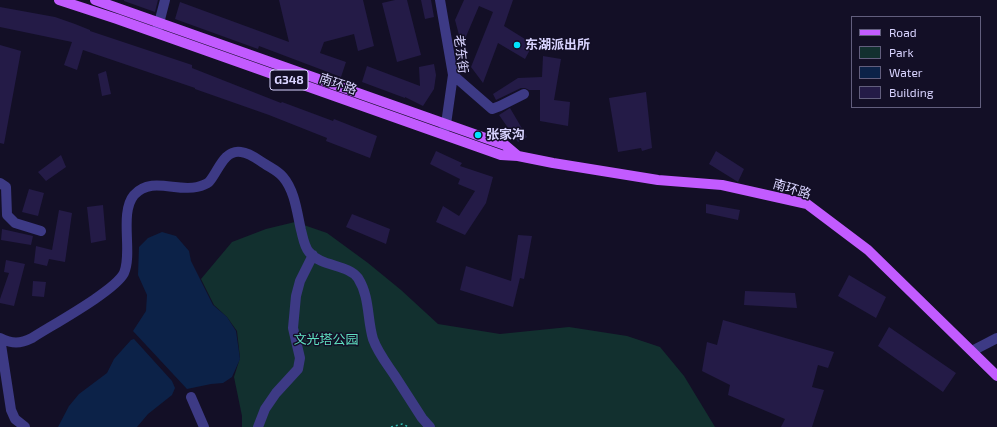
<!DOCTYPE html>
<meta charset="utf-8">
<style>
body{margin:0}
#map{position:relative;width:997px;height:427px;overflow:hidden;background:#130f26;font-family:"Exo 2",sans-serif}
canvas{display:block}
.legend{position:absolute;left:851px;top:16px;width:130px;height:92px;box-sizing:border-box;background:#130f26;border:1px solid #625e7d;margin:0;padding:5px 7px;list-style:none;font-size:12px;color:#d9d4ff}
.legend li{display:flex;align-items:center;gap:8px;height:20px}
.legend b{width:20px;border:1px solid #625e7d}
</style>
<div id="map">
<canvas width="997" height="427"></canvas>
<ul class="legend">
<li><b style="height:5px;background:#c25bff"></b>Road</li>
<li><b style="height:11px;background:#12302f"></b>Park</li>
<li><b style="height:11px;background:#0c2248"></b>Water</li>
<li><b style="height:11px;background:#241b47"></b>Building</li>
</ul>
</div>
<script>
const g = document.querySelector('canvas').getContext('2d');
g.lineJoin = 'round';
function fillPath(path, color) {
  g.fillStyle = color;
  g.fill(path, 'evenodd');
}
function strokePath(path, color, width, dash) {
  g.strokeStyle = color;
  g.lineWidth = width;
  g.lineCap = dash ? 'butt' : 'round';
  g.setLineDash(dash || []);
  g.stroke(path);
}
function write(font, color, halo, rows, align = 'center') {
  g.font = font + ' "Exo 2","Noto Sans SC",sans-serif';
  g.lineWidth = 3;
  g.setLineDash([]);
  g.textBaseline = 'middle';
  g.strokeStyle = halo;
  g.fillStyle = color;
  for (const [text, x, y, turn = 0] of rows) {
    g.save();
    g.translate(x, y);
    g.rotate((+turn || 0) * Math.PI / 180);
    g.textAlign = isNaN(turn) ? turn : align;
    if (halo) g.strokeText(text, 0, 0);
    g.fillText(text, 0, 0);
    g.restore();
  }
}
const green = new Path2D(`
 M 295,222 L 327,233 L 368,263 L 401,290 L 438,324 L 500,334 L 569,327 L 627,336 L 660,347 L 684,376 L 715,427 L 242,427 L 242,416 L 234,377 L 240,358 L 237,331 L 227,317 L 214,305 L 201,279 L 232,242 L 266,229 Z`);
const water = new Path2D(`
 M 162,232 L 176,236 L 189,251 L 191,261 L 213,305 L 227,317 L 236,331 L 240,359 L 232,377 L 223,383 L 211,384 L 187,389 L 133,331 L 146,311 L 147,295 L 138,275 L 139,247 L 148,238 Z
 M 134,339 L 172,381 L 175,388 L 172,395 L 148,414 L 137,427 L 58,427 L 69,406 L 79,394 L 107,373 L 114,359 L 131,340 Z`);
const building = new Path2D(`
 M 124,0 L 158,0 L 155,12 L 124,1 Z
 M 279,0 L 363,0 L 374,46 L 358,51 L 354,34 L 324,42 L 320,53 L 346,62 L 341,77 L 259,46 L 258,49 L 175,19 L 180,2 L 289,42 Z
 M 395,0 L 407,0 L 421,55 L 397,62 L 382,3 Z
 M 421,0 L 431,0 L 434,17 L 425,19 Z
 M 464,0 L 513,0 L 504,26 L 533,44 L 525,59 L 498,43 L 483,83 L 471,67 L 493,12 L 479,6 L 462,46 L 455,20 Z
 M 0,7 L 55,17 L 75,24 L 90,30 L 90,31 L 192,65 L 192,68 L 281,103 L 282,102 L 333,121 L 334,119 L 377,136 L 370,158 L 326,141 L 327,138 L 269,115 L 195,89 L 195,88 L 83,50 L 77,70 L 64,65 L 72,42 L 0,27 Z
 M 0,45 L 21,51 L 4,144 L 0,143 Z
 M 543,56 L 561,59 L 554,100 L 570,102 L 568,126 L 540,121 L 540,90 L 529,90 L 525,88 L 521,88 L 496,100 L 493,94 L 518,78 L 542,77 Z
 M 434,64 L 436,75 L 434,89 L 423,106 L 405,97 L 405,98 L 362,82 L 367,66 L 420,86 L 419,67 Z
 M 106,71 L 111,94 L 102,96 L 98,74 Z
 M 646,92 L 652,148 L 642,151 L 641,148 L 618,152 L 609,98 Z
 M 510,108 L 527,137 L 518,142 L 499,115 Z
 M 436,151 L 462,163 L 460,166 L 493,177 L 486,203 L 465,235 L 436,222 L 443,206 L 459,216 L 475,191 L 458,184 L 460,179 L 430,164 Z
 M 716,151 L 744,169 L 738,182 L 709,164 Z
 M 61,155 L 66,167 L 46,181 L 38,172 Z
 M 29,189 L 44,193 L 38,216 L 22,212 Z
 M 706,204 L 740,210 L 738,220 L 706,213 Z
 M 103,205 L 106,240 L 91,243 L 87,207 Z
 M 59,210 L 72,213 L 65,262 L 49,259 L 47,266 L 34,263 L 36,246 L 52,250 Z
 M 352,214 L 390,229 L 386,244 L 346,227 Z
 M 2,229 L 33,236 L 31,245 L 1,240 Z
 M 518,235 L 532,236 L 524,279 L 520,278 L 513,307 L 460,290 L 466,266 L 511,281 Z
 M 6,260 L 25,264 L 14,306 L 0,303 L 0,299 L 9,273 L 4,272 Z
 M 849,275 L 886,297 L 876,318 L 838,296 Z
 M 33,281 L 46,282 L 44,297 L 32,296 Z
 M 745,291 L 795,293 L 797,308 L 744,305 Z
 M 723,320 L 834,352 L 828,368 L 818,365 L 812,387 L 824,390 L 812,427 L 781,427 L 785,419 L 728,395 L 730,385 L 702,371 L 707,342 L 717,345 Z
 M 889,327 L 956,373 L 943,392 L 878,346 Z`);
const path = new Path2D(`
 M 391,427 L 402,424 L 409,427`);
const minor = new Path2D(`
 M 440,0 L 453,75 L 446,124 L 443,132
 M 157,31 L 165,0
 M 453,75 L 492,109 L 500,106 L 524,94
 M 0,183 L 6,187 L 7,215 L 15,223 L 41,231
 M 0,338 C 12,344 20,344 32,338 C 52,325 115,291 124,273 C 133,253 119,213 134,195 C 151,176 176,192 197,187 C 201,186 205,185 209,182 C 218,172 224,149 241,152 C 250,153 257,159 265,164 C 271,168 278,171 283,177 C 295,191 297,213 301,230 C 303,237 304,246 309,252 C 321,267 348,264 358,278 C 370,297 367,319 373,339 C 378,353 387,364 395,376 C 404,390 413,404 422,418 L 430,427
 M 0,338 L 11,410 L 15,419 L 25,427
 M 972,351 L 997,338
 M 191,397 L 204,427
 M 258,427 L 265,409 L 276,393 L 298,369 L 300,358 L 293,328 L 296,296 L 300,281 L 313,255`);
const major = new Path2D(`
 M 59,0 L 117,19 L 501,155 L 518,156 L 553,163 L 658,180 L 722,185 L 807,204 L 868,250 L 997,376
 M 95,0 L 505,145 L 518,156`);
const markers = [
 [517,45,4,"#00e5ff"],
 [478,135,4,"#00e5ff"]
];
const shields = [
 [289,80,38]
];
const shieldNames = [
 ["G348",289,80]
];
const poiNames = [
 ["东湖派出所",525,45],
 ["张家沟",486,135]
];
const streetNames = [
 ["老东街",461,54,83],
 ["南环路",338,84,19],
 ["南环路",792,189,17]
];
const parkNames = [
 ["文光塔公园",326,340]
];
fillPath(green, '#12302f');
fillPath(water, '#0c2248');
fillPath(building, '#241b47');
strokePath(path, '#2fb8b0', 1.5, [2, 3]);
strokePath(minor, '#3d3a85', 10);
strokePath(major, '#c25bff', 10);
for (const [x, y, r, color] of markers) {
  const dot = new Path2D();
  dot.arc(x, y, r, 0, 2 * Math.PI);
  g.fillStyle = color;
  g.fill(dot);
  strokePath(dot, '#130f26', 1.5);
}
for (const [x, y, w] of shields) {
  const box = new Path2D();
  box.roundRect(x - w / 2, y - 10, w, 20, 3);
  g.fillStyle = '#130f26';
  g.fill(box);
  strokePath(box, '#d9d4ff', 1);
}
write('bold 12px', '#d9d4ff', null, shieldNames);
write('bold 13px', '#d9d4ff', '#130f26', poiNames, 'left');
write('13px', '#d9d4ff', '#130f26', streetNames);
write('13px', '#5fe0c0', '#130f26', parkNames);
</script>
